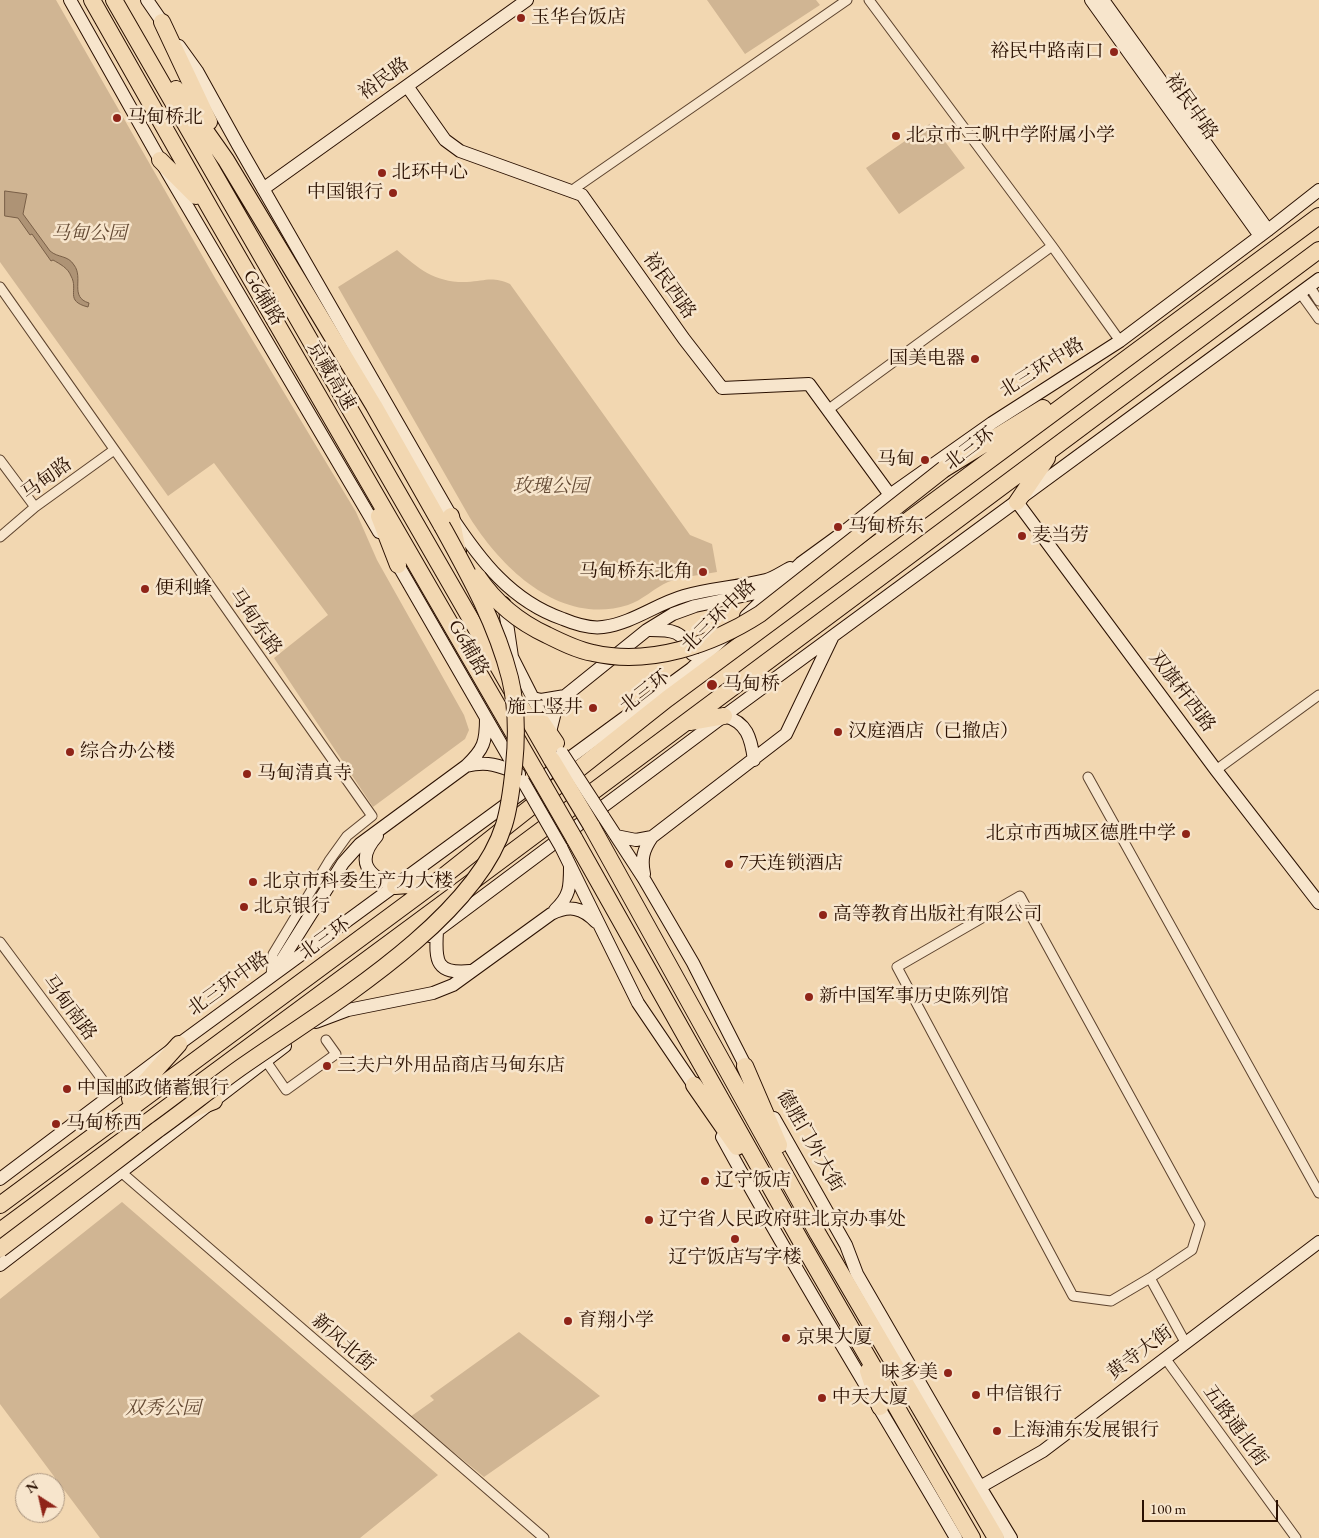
<!DOCTYPE html>
<meta charset="utf-8">
<style>
body{margin:0}
#map{position:relative;width:1319px;height:1538px;overflow:hidden;background:#f2d7b1;font-family:"EB Garamond",serif}
canvas{display:block}
.north{position:absolute;left:15px;top:1473px;width:50px;height:50px;box-sizing:border-box;background:#f7e5cc;border:1px solid #a5907b;border-radius:50%;rotate:325deg;font-size:14px;font-weight:700;line-height:20px;text-align:center;color:#2a1001}
.north::after{content:'';display:block;margin:auto;width:18px;height:22px;background:#8f2418;clip-path:polygon(50% 0,100% 100%,50% 72%,0 100%)}
.scale{position:absolute;left:1142px;top:1500px;width:136px;height:22px;box-sizing:border-box;border:2px solid #2a1001;border-top:0;padding-left:6px;font-size:15px;line-height:18px;white-space:nowrap;color:#2a1001;-webkit-text-stroke:4px #f7e5cc;paint-order:stroke}
</style>
<div id="map">
<canvas width="1319" height="1538"></canvas>
<div class="north">N</div>
<div class="scale">100 m</div>
</div>
<script>
const g = document.querySelector('canvas').getContext('2d');
g.lineJoin = 'round';
function fillPath(path, color) {
  g.fillStyle = color;
  g.fill(path, 'evenodd');
}
function strokePath(path, color, width, dash) {
  g.strokeStyle = color;
  g.lineWidth = width;
  g.lineCap = dash ? 'butt' : 'round';
  g.setLineDash(dash || []);
  g.stroke(path);
}
function write(font, color, halo, rows, align = 'center') {
  g.font = font + ' "EB Garamond","Noto Serif SC",serif';
  g.lineWidth = 5;
  g.setLineDash([]);
  g.textBaseline = 'middle';
  g.strokeStyle = halo;
  g.fillStyle = color;
  for (const [text, x, y, turn = 0] of rows) {
    g.save();
    g.translate(x, y);
    g.rotate((+turn || 0) * Math.PI / 180);
    g.textAlign = isNaN(turn) ? turn : align;
    if (halo) g.strokeText(text, 0, 0);
    g.fillText(text, 0, 0);
    g.restore();
  }
}
const green = new Path2D(`
 M 0,0 L 56,0 L 215,278 L 356,512 L 377,560 L 464,715 L 469,730 L 465,739 L 373,807 L 274,658 L 328,615 L 214,463 L 168,496 L 0,262 Z
 M 707,0 L 816,0 L 820,5 L 745,54 Z
 M 931,123 L 965,168 L 899,214 L 866,168 Z
 M 397,250 C 419,269 435,283 467,282 C 485,281 492,276 510,284 L 690,535 L 712,544 L 717,572 C 701,575 684,576 668,582 C 654,588 643,600 628,605 C 561,626 503,570 470,518 L 338,287 Z
 M 122,1202 L 438,1475 L 360,1538 L 100,1538 L 0,1404 L 0,1299 Z
 M 519,1332 L 600,1396 L 484,1477 L 410,1417 L 434,1400 L 430,1396 Z`);
const water = new Path2D(`
 M 5,191 L 27,194 L 23,214 L 50,251 C 58,258 68,255 74,265 C 84,278 69,297 89,303 L 88,307 C 64,301 79,290 71,276 C 68,268 60,264 53,260 L 51,261 L 32,234 L 30,235 L 18,218 L 5,216 Z`);
const street = new Path2D(`
 M 869,0 L 1052,246 L 1120,341
 M 571,191 L 847,0
 M 0,287 L 372,816 L 347,836 L 329,861 L 273,954 L 271,976
 M 1310,287 L 1319,301
 M 1301,294 L 1319,319
 M 829,409 L 1052,246
 M 0,460 L 35,507
 M 0,537 L 35,507 L 114,450
 M 1216,770 L 1319,695
 M 1088,777 L 1319,1193
 M 0,942 L 113,1094
 M 266,1061 L 286,1090 L 336,1054 L 326,1040
 M 121,1172 L 544,1538
 M 1150,1278 L 1111,1301 L 1073,1296 L 897,967 L 1020,896 L 1200,1224 L 1192,1250 L 1150,1278 L 1185,1342
 M 1165,1358 L 1296,1538`);
const secondary = new Path2D(`
 M 70,0 L 160,160 L 379,532
 M 147,0 L 167,29
 M 1091,0 L 1260,236
 M 1103,0 L 1268,230
 M 179,46 L 197,71 L 238,145 L 451,516 C 480,560 511,601 563,619 C 575,624 589,629 603,627 C 633,623 656,604 684,596 C 711,588 739,587 766,580 C 774,578 782,572 790,568
 M 407,86 L 445,140 L 460,151 L 582,195 L 684,339 L 722,388 L 809,384 L 890,495
 M 263,189 L 527,0
 M 1017,502 L 1216,770 L 1319,903
 M 394,558 L 515,768
 M 504,603 L 512,657 L 547,726
 M 746,616 L 801,563 L 845,531 L 890,495 L 992,423 L 1120,341 L 1268,230 L 1319,190
 M 647,630 C 671,630 683,629 692,654
 M 533,698 L 541,700 L 565,696
 M 724,716 C 747,722 751,738 754,760
 M 550,732 L 555,712 L 565,696 L 647,630 L 673,614 L 695,606 L 775,589
 M 466,766 C 487,761 499,765 519,774
 M 603,816 L 644,879 L 693,963 L 749,1073
 M 377,836 C 355,861 367,876 395,886
 M 616,836 L 636,840 L 652,837 L 786,734 L 832,638
 M 561,847 L 638,1003 L 699,1093
 M 644,874 C 641,859 643,850 652,837
 M 555,910 C 570,896 570,887 570,867
 M 437,931 C 435,962 436,974 470,971
 M 430,936 L 724,716 L 1319,279
 M 275,971 L 343,863 L 360,844 L 466,766 C 484,749 486,742 486,718
 M 316,1022 L 348,1010 L 433,993 L 453,985 L 551,914 C 569,905 582,907 596,922
 M 774,1118 L 846,1245 L 857,1274 L 980,1487 L 1011,1538
 M 722,1137 C 796,1273 878,1404 956,1538
 M 0,1179 L 179,1044 L 691,669 L 727,635
 M 0,1265 L 285,1046
 M 980,1487 L 1043,1451 L 1319,1242`);
const highway = new Path2D(`
 M 92,0 L 211,210 L 536,772
 M 114,0 L 552,760
 M 162,22 L 209,122
 M 176,89 L 226,160 L 374,406 L 442,526
 M 160,160 L 196,196
 M 944,469 L 1043,408
 M 1017,502 L 1047,458
 M 379,516 L 398,565
 M 451,516 L 458,552
 M 541,721 L 556,743
 M 690,722 L 724,716
 M 591,825 L 818,1234 L 996,1538
 M 574,838 L 803,1245 L 972,1538
 M 395,886 L 435,883
 M 745,1066 L 779,1145
 M 694,1085 L 737,1147
 M 130,1099 L 179,1044
 M 185,1112 L 214,1101
 M 0,1205 L 435,883 L 667,699 L 1319,216
 M 0,1231 L 453,896 L 1319,250
 M 868,1371 L 880,1407`);
const secondaryBridge = new Path2D(`
 M 562,753 L 603,816
 M 523,781 L 561,847`);
const highwayBridge = new Path2D(`
 M 478,577 C 495,602 519,622 547,635 C 561,642 577,650 593,653 C 650,666 712,645 760,614 L 944,469
 M 552,760 L 591,825
 M 536,772 L 574,838
 M 0,1249 C 52,1210 105,1170 157,1130 C 185,1110 212,1088 240,1068 C 321,1011 474,922 504,825 C 510,806 512,785 514,766 C 517,737 517,707 510,678 C 496,623 469,575 442,526`);
const markers = [
 [521,18,5,"#8f2418"],
 [1114,52,5,"#8f2418"],
 [117,118,5,"#8f2418"],
 [896,136,5,"#8f2418"],
 [382,173,5,"#8f2418"],
 [393,193,5,"#8f2418"],
 [975,359,5,"#8f2418"],
 [925,460,5,"#8f2418"],
 [838,527,5,"#8f2418"],
 [1022,536,5,"#8f2418"],
 [703,572,5,"#8f2418"],
 [145,589,5,"#8f2418"],
 [712,685,6,"#8f2418"],
 [593,708,5,"#8f2418"],
 [838,732,5,"#8f2418"],
 [70,752,5,"#8f2418"],
 [247,774,5,"#8f2418"],
 [1186,834,5,"#8f2418"],
 [729,864,5,"#8f2418"],
 [253,882,5,"#8f2418"],
 [244,907,5,"#8f2418"],
 [823,915,5,"#8f2418"],
 [809,997,5,"#8f2418"],
 [327,1066,5,"#8f2418"],
 [67,1089,5,"#8f2418"],
 [56,1124,5,"#8f2418"],
 [705,1181,5,"#8f2418"],
 [649,1220,5,"#8f2418"],
 [735,1239,5,"#8f2418"],
 [568,1321,5,"#8f2418"],
 [786,1338,5,"#8f2418"],
 [948,1373,5,"#8f2418"],
 [976,1395,5,"#8f2418"],
 [822,1398,5,"#8f2418"],
 [997,1431,5,"#8f2418"]
];
const poiNames = [
 ["玉华台饭店",531,18],
 ["裕民中路南口",1104,52,"right"],
 ["马甸桥北",127,118],
 ["北京市三帆中学附属小学",906,136],
 ["北环中心",392,173],
 ["中国银行",383,193,"right"],
 ["国美电器",965,359,"right"],
 ["马甸",915,460,"right"],
 ["马甸桥东",848,527],
 ["麦当劳",1032,536],
 ["马甸桥东北角",693,572,"right"],
 ["便利蜂",155,589],
 ["马甸桥",723,685],
 ["施工竖井",583,708,"right"],
 ["汉庭酒店（已撤店）",848,732],
 ["综合办公楼",80,752],
 ["马甸清真寺",257,774],
 ["北京市西城区德胜中学",1176,834,"right"],
 ["7天连锁酒店",739,864],
 ["北京市科委生产力大楼",263,882],
 ["北京银行",254,907],
 ["高等教育出版社有限公司",833,915],
 ["新中国军事历史陈列馆",819,997],
 ["三夫户外用品商店马甸东店",337,1066],
 ["中国邮政储蓄银行",77,1089],
 ["马甸桥西",66,1124],
 ["辽宁饭店",715,1181],
 ["辽宁省人民政府驻北京办事处",659,1220],
 ["辽宁饭店写字楼",735,1258,"center"],
 ["育翔小学",578,1321],
 ["京果大厦",796,1338],
 ["味多美",938,1373,"right"],
 ["中信银行",986,1395],
 ["中天大厦",832,1398],
 ["上海浦东发展银行",1007,1431]
];
const streetNames = [
 ["裕民路",384,79,-36],
 ["裕民中路",1191,107,55],
 ["裕民西路",669,286,55],
 ["G6辅路",263,298,59],
 ["北三环中路",1042,368,-32],
 ["京藏高速",331,376,60],
 ["北三环",970,449,-37],
 ["马甸路",47,479,-37],
 ["北三环中路",719,616,-44],
 ["马甸东路",255,622,55],
 ["G6辅路",468,648,60],
 ["北三环",645,692,-38],
 ["双旗杆西路",1182,692,53],
 ["北三环",325,939,-36],
 ["北三环中路",229,984,-36],
 ["马甸南路",69,1008,53],
 ["德胜门外大街",810,1141,60],
 ["新风北街",343,1343,41],
 ["黄寺大街",1140,1353,-37],
 ["五路通北街",1235,1426,54]
];
const parkNames = [
 ["马甸公园",89,234],
 ["玫瑰公园",551,487],
 ["双秀公园",163,1409]
];
fillPath(green, '#d0b593');
fillPath(water, '#ae9375');
strokePath(water, '#795f47', 1);
strokePath(street, '#5c422d', 11);
strokePath(secondary, '#2a1001', 14);
strokePath(highway, '#2a1001', 18);
strokePath(street, '#f7e5cc', 9);
strokePath(secondary, '#f7e5cc', 12);
strokePath(highway, '#f2d7b1', 16);
strokePath(secondaryBridge, '#2a1001', 14, []);
strokePath(highwayBridge, '#2a1001', 18, []);
strokePath(secondaryBridge, '#f7e5cc', 12);
strokePath(highwayBridge, '#f2d7b1', 16);
for (const [x, y, r, color] of markers) {
  const dot = new Path2D();
  dot.arc(x, y, r, 0, 2 * Math.PI);
  g.fillStyle = color;
  g.fill(dot);
  strokePath(dot, '#f7e5cc', 2);
}
write('19px', '#2a1001', '#f7e5cc', poiNames, 'left');
write('19px', '#2a1001', '#f7e5cc', streetNames);
write('italic 19px', '#644a34', '#f7e5cc', parkNames);
</script>
